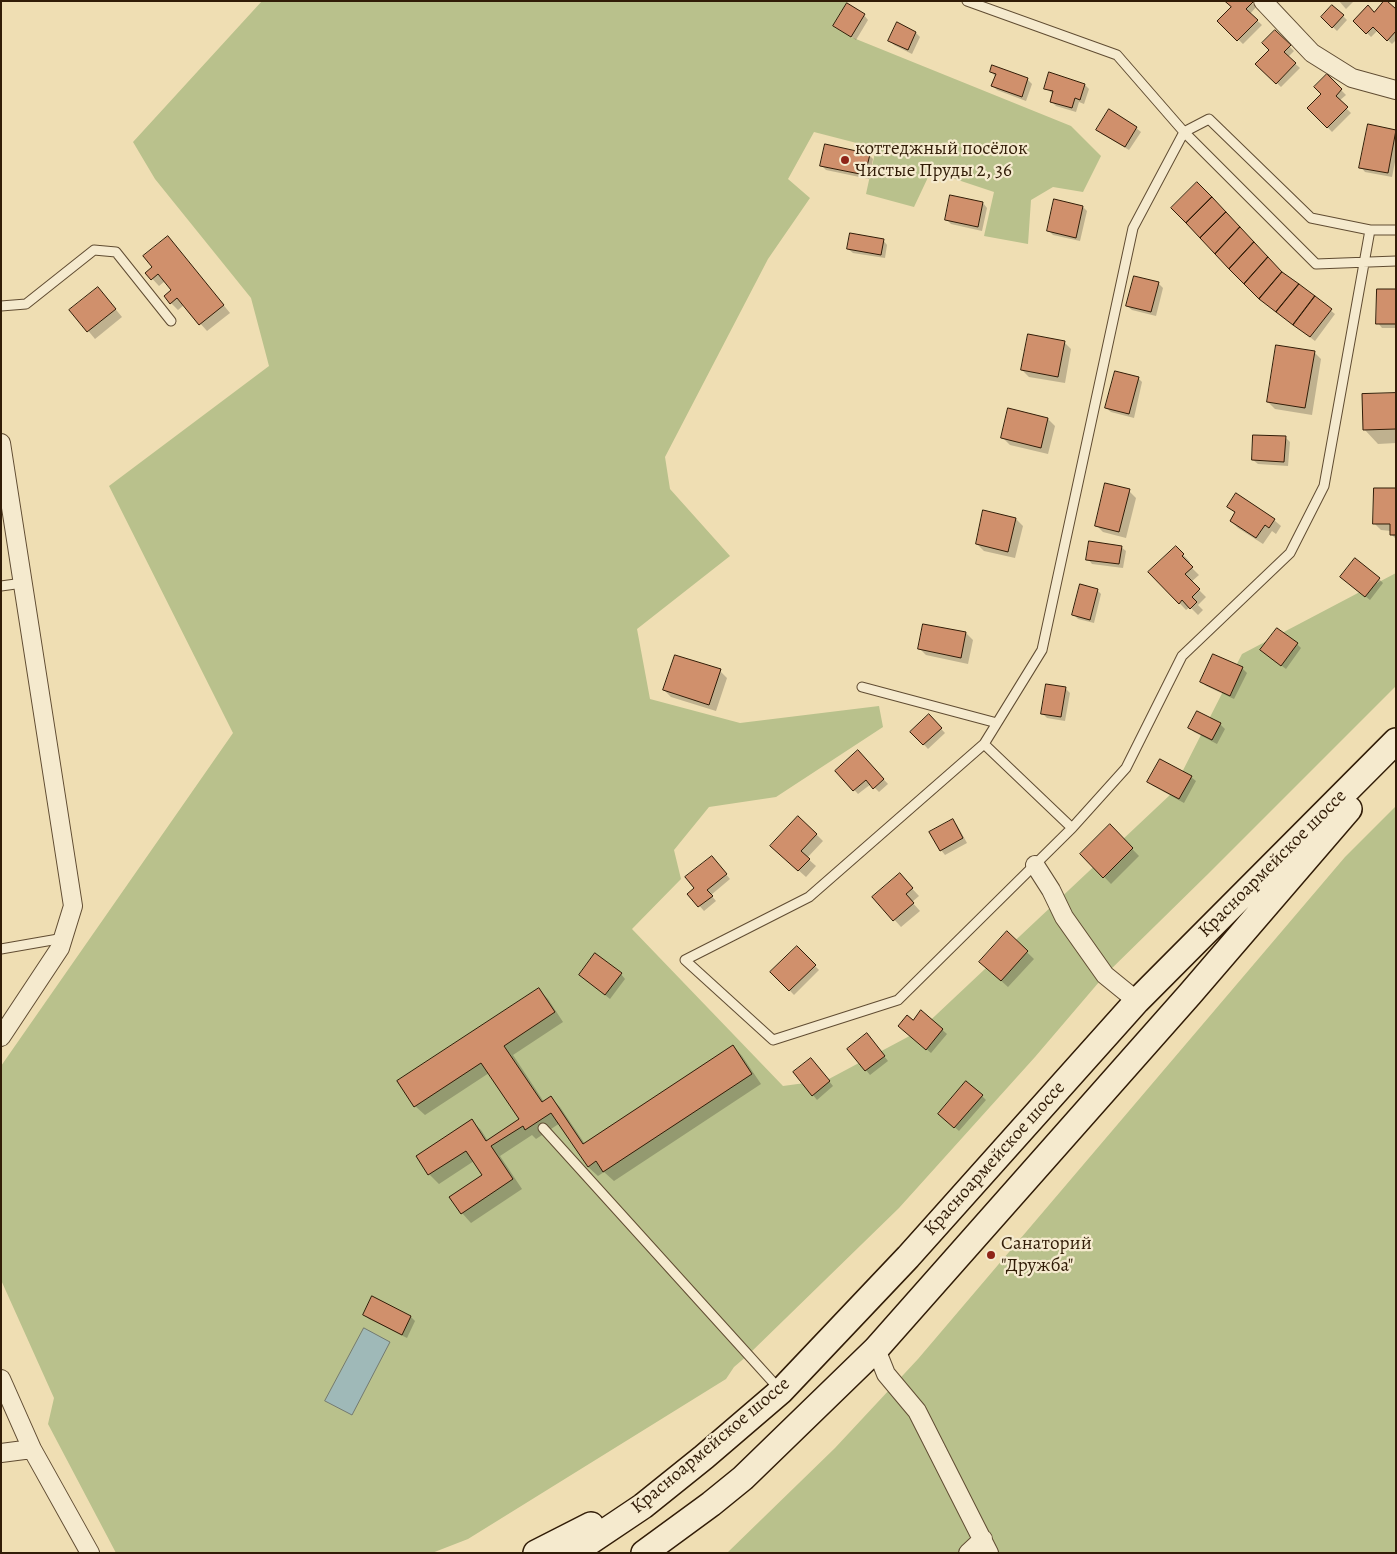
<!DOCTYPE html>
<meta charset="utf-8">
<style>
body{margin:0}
#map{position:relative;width:1397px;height:1554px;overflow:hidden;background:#efdeb3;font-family:Alegreya,serif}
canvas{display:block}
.frame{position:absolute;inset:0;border:2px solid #311c07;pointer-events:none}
</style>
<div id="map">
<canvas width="1397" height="1554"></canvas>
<div class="frame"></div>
</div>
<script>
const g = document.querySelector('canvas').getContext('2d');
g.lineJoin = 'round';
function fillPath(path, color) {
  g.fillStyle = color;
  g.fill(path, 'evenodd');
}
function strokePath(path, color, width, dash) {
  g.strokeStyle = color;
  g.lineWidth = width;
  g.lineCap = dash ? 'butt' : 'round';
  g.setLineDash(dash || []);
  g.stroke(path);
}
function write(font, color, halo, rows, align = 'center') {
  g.font = font + ' Alegreya,serif';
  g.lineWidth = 4.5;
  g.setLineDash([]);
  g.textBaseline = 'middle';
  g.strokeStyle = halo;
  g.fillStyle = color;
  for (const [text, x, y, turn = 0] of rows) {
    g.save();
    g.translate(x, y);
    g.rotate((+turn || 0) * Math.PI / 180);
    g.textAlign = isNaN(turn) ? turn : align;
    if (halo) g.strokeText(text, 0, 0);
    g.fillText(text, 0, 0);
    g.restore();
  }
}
const green = new Path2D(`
 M 262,1 L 848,1 L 833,26 L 851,37 L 1071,126 L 1101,156 L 1083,192 L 1053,187 L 1031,200 L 1028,244 L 984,236 L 994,192 L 931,171 L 914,207 L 866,194 L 876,148 L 814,132 L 788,179 L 810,198 L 768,259 L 665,457 L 670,489 L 730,556 L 637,629 L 650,699 L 740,723 L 879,706 L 883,727 L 776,797 L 709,807 L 674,850 L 681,879 L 632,929 L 783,1086 L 827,1080 L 919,1031 L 1171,794 L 1242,654 L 1396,573 L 1396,686 L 1208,874 L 1105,975 L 1035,1057 L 899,1208 L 748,1355 L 734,1367 L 726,1379 L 468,1539 L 432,1553 L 116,1553 L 48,1424 L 54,1398 L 1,1280 L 1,1066 L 233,733 L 109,486 L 269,366 L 251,298 L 155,179 L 133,142 Z
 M 1396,806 L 1396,1553 L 727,1553 L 835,1448 L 918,1359 L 1345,857 Z`);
const water = new Path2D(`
 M 364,1328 L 390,1342 L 352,1415 L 325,1401 Z`);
const shadow = new Path2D(`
 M 1250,1 L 1256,7 L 1250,14 L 1262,25 L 1243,44 L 1219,21 L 1233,7 Z
 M 1339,1 L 1354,1 L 1346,9 Z
 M 1333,6 L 1347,20 L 1337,31 L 1323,17 Z
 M 1396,11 L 1396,40 L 1392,44 L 1378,30 L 1371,37 L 1355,21 L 1374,13 Z
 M 864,15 L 868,20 L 856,40 L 835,25 Z
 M 1275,32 L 1294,51 L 1288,57 L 1300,68 L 1281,87 L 1257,64 L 1271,50 Z
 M 916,33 L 920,37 L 912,54 L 894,45 L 889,40 Z
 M 993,67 L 1028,80 L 1032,84 L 1026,101 L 997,90 L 993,86 L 996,77 L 991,72 Z
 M 1327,76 L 1346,95 L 1339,101 L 1351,113 L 1332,132 L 1309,108 L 1322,94 Z
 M 1085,85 L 1089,89 L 1084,104 L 1079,102 L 1076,112 L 1056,106 L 1051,101 L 1054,94 L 1045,88 Z
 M 1136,128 L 1141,132 L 1129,150 L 1102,134 L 1098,130 Z
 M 1396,131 L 1396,157 L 1392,177 L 1365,172 L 1361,167 Z
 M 869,155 L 873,159 L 869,179 L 826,170 L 822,166 Z
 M 983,203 L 987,208 L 982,231 L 951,224 L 946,219 Z
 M 1083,207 L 1087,211 L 1080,241 L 1053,235 L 1049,231 Z
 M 168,237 L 230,313 L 207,331 L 184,305 L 178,310 L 171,303 L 173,290 L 165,281 L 159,286 L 147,273 L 154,267 Z
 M 883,240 L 887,245 L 885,258 L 853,253 L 848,249 Z
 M 1282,273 L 1335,314 L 1315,341 L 1265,303 Z
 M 1135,277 L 1159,284 L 1163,288 L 1156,316 L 1132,310 L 1127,306 Z
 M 98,288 L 122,317 L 95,339 L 71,310 Z
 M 1396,291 L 1396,328 L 1382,328 L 1378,323 Z
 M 1064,342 L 1071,349 L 1065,383 L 1029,377 L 1022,370 Z
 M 1314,352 L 1321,359 L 1312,415 L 1275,409 L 1268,402 Z
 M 1138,378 L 1142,382 L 1134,418 L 1111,412 L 1106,408 Z
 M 1396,394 L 1396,443 L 1378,444 L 1364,429 Z
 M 1048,419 L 1055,426 L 1048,454 L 1010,445 L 1003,438 Z
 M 1285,437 L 1290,442 L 1288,466 L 1258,464 L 1253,460 Z
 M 1396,490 L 1396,539 L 1391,534 L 1391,531 L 1381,530 L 1374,523 Z
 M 1129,491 L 1136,498 L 1126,538 L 1103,532 L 1096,525 Z
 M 1229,506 L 1274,520 L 1281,526 L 1276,534 L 1272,531 L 1263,544 L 1238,528 L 1231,521 L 1236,514 Z
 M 1016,519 L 1023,526 L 1015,558 L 984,551 L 977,544 Z
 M 1121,547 L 1126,551 L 1123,568 L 1092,564 L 1088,559 Z
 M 1176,547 L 1190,562 L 1188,564 L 1199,575 L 1191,582 L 1206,597 L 1198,605 L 1203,610 L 1198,615 L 1190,607 L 1186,610 L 1150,572 Z
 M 1379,579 L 1383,583 L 1370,600 L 1346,581 Z
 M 1097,590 L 1101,594 L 1094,623 L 1078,619 L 1074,615 Z
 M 924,625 L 966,633 L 973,640 L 968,664 L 926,655 L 919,648 Z
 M 1297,644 L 1301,648 L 1286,669 L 1266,654 Z
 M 1242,668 L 1247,673 L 1234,699 L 1206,686 L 1202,682 Z
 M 720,671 L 727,678 L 716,711 L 671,697 L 664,690 Z
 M 1065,688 L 1070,693 L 1065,721 L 1047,718 L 1043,714 Z
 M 929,716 L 945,733 L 928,749 L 912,732 Z
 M 1220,724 L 1225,729 L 1217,744 L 1194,732 L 1190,728 Z
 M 862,756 L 888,784 L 879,792 L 871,784 L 858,794 L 837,771 Z
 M 1191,777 L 1196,781 L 1184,803 L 1153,786 L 1149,782 Z
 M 953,821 L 957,825 L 967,843 L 945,855 L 941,850 Z
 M 1110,826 L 1139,856 L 1111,884 L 1082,854 Z
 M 816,834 L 823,841 L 807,858 L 816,866 L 806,877 L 779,853 Z
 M 716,862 L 730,879 L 711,895 L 716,901 L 704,911 L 689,894 L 696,889 Z
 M 906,882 L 919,896 L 912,902 L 920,911 L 901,927 L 874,897 Z
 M 1007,933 L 1034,959 L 1008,987 L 988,969 Z
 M 797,948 L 819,970 L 794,995 L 772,972 Z
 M 621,974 L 625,979 L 610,999 L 580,975 Z
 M 538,989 L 548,999 L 563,1022 L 513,1055 L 544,1102 L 551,1098 L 560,1107 L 585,1144 L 733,1046 L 742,1056 L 761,1084 L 614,1181 L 604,1172 L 598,1176 L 588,1167 L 560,1123 L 536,1139 L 532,1135 L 500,1156 L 522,1189 L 471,1223 L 462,1213 L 451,1197 L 484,1176 L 474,1161 L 439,1184 L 429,1174 L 418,1157 L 472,1121 L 481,1130 L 488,1141 L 520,1120 L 489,1073 L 425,1115 L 415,1106 Z
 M 922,1012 L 947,1034 L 931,1053 L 904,1030 Z
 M 871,1039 L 888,1061 L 870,1075 L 849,1049 Z
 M 815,1064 L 833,1086 L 817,1100 L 813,1095 Z
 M 982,1096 L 986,1100 L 959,1131 L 944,1118 Z
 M 373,1298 L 411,1317 L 415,1321 L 407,1338 L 369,1319 L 364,1315 Z`);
const building = new Path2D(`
 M 1225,1 L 1252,1 L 1253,2 L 1246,9 L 1258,20 L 1237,41 L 1217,21 L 1231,7 Z
 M 1384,1 L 1387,1 L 1396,9 L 1396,31 L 1387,41 L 1373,27 L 1366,34 L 1353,21 L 1368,5 L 1374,12 Z
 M 847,3 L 865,14 L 851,37 L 833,26 Z
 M 1332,5 L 1344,15 L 1332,28 L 1321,17 Z
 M 897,22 L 916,32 L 908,50 L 888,41 Z
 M 1275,30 L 1291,45 L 1284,52 L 1296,63 L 1276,84 L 1255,64 L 1269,50 L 1262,43 Z
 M 992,65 L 1028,78 L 1022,97 L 991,86 L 996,74 L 990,72 Z
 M 1049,72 L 1085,84 L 1080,100 L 1075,98 L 1072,108 L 1050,102 L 1053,91 L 1044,89 Z
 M 1327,74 L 1342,89 L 1336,96 L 1348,107 L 1327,128 L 1307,108 L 1321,94 L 1314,87 Z
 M 1109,109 L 1137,127 L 1125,147 L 1096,130 Z
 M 1368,124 L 1396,130 L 1388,173 L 1359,168 Z
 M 825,144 L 870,154 L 865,175 L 820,166 Z
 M 1197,182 L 1212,197 L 1186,223 L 1171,208 Z
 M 950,195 L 983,202 L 978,227 L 945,220 Z
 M 1212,197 L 1226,212 L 1200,238 L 1186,223 Z
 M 1054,199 L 1083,206 L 1076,238 L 1047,231 Z
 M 1226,212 L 1240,227 L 1215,254 L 1200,238 Z
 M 1240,227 L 1254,242 L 1229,269 L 1215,254 Z
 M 850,233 L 884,239 L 881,255 L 847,249 Z
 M 168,236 L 224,305 L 199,325 L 177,298 L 170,304 L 164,296 L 171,290 L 158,274 L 151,280 L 145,273 L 152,267 L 143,256 Z
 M 1254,242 L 1268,257 L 1244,284 L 1229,269 Z
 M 1268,257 L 1282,272 L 1259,299 L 1244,284 Z
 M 1282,272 L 1299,284 L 1276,312 L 1259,299 Z
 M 1134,276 L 1159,282 L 1151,312 L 1126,306 Z
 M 1299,284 L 1315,296 L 1293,325 L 1276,312 Z
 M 98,287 L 116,309 L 87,332 L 69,310 Z
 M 1377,289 L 1396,289 L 1396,324 L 1376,324 Z
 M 1315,296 L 1332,309 L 1310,337 L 1293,325 Z
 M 1028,334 L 1065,341 L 1058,377 L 1021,370 Z
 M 1276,345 L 1315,351 L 1305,408 L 1267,402 Z
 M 1115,371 L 1139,377 L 1129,414 L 1105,408 Z
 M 1396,393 L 1396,429 L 1363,430 L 1362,394 Z
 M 1008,408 L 1048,418 L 1041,448 L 1001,438 Z
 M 1253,435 L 1286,436 L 1284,462 L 1252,460 Z
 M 1105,483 L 1130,489 L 1119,532 L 1095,526 Z
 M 1374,488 L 1396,488 L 1396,535 L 1390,535 L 1390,524 L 1373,524 Z
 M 1236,493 L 1275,519 L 1269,528 L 1265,525 L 1256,538 L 1230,521 L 1235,512 L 1227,507 Z
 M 983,510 L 1016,518 L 1008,552 L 976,544 Z
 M 1089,541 L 1122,546 L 1119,564 L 1086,560 Z
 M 1176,546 L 1184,554 L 1182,556 L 1193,567 L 1185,574 L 1200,589 L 1192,597 L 1197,602 L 1190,609 L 1182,600 L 1179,604 L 1148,572 Z
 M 1355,558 L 1380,578 L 1365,597 L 1340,577 Z
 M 1080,584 L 1098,589 L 1090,620 L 1072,615 Z
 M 923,624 L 966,632 L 961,658 L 918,649 Z
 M 1277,628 L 1298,643 L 1281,666 L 1260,650 Z
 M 1213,654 L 1243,667 L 1230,696 L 1200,682 Z
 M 675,655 L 721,669 L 709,705 L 663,690 Z
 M 1046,684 L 1066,687 L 1061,717 L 1041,714 Z
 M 1197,711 L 1221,723 L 1212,740 L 1188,728 Z
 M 929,714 L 942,728 L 923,745 L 910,732 Z
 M 858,750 L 884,779 L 873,789 L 866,780 L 853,791 L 835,771 Z
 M 1160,759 L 1192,776 L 1179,799 L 1147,782 Z
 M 798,816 L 817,834 L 801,851 L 810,859 L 798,871 L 770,846 Z
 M 953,819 L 963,838 L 940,851 L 929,832 Z
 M 1110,824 L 1133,848 L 1103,878 L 1080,854 Z
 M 712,856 L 727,874 L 707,890 L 713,896 L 698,907 L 687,894 L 694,888 L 685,877 Z
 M 900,873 L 913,888 L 906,894 L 914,903 L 893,921 L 872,897 Z
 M 1007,931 L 1028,951 L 1001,981 L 979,962 Z
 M 797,946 L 816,965 L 789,991 L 770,972 Z
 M 595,953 L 622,973 L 605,995 L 579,975 Z
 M 539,988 L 555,1012 L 504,1046 L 542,1102 L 551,1096 L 583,1144 L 733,1045 L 752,1074 L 603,1172 L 596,1161 L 588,1167 L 551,1113 L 525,1130 L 523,1126 L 491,1146 L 513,1179 L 461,1214 L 449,1197 L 482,1175 L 466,1151 L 428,1175 L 416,1156 L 472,1119 L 486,1141 L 519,1119 L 481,1063 L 414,1107 L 397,1081 Z
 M 921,1010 L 943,1029 L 926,1050 L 898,1026 L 907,1015 L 913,1020 Z
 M 867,1033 L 885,1056 L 865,1071 L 847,1049 Z
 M 811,1058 L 830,1081 L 812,1096 L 793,1072 Z
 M 966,1081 L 983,1095 L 954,1128 L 938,1114 Z
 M 372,1296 L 411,1316 L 402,1335 L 363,1315 Z`);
const service = new Path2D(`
 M 967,1 L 1117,55 L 1184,132 L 1316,264 L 1396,261
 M 1370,230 L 1324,486 L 1290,553 L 1182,656 L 1126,768 L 1072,828 L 898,1000 L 773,1040 L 685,960 L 809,897 L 984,744 L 997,723 L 1042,650 L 1133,228 L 1184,132 L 1209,119 L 1311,218 L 1370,230 L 1396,230
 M 1,306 L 26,304 L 94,250 L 116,252 L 171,321
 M 1,586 L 23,583
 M 862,687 L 997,723
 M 984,744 L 1072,828
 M 1,949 L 64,938
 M 543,1128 L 781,1391`);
const minor = new Path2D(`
 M 1263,1 L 1312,53 L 1352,78 L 1396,90
 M 1,443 L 73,906 L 60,948 L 1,1037
 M 1035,865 L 1051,890 L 1064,917 L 1105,975 L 1137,1001
 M 876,1349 L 886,1374 L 917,1411 L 989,1553
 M 1,1379 L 32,1449 L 90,1553
 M 1,1453 L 32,1449
 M 968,1553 L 983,1539`);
const secondary = new Path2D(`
 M 536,1553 L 591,1525
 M 573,1553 L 643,1506 L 704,1457 L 781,1391 L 908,1257 L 1137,1001 L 1396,741
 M 644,1553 L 711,1504 L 743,1478 L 876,1349 L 1190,994 L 1349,809`);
const markers = [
 [845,160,5,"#8f2418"],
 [991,1255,5,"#8f2418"]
];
const poiNames = [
 ["коттеджный посёлок",855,149],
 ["Чистые Пруды 2, 36",855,171],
 ["Санаторий",1001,1244],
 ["\"Дружба\"",1001,1266]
];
const streetNames = [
 ["Красноармейское шоссе",1273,864,-45],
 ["Красноармейское шоссе",995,1159,-48],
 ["Красноармейское шоссе",711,1446,-40]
];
fillPath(green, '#b9c18c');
fillPath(water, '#9fb9b8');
strokePath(water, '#737a71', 1);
fillPath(shadow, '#0003');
fillPath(building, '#d0906c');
strokePath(building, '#311c07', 1);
strokePath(service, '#604c32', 11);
strokePath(minor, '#604c32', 20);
strokePath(secondary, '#311c07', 28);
strokePath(service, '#f5eace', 9);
strokePath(minor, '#f5eace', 18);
strokePath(secondary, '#f5eace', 25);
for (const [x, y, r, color] of markers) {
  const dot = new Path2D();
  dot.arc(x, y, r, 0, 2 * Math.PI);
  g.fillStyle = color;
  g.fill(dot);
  strokePath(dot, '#f5eace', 2);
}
write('19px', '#311c07', '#f5eace', poiNames, 'left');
write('19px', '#311c07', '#f5eace', streetNames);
</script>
